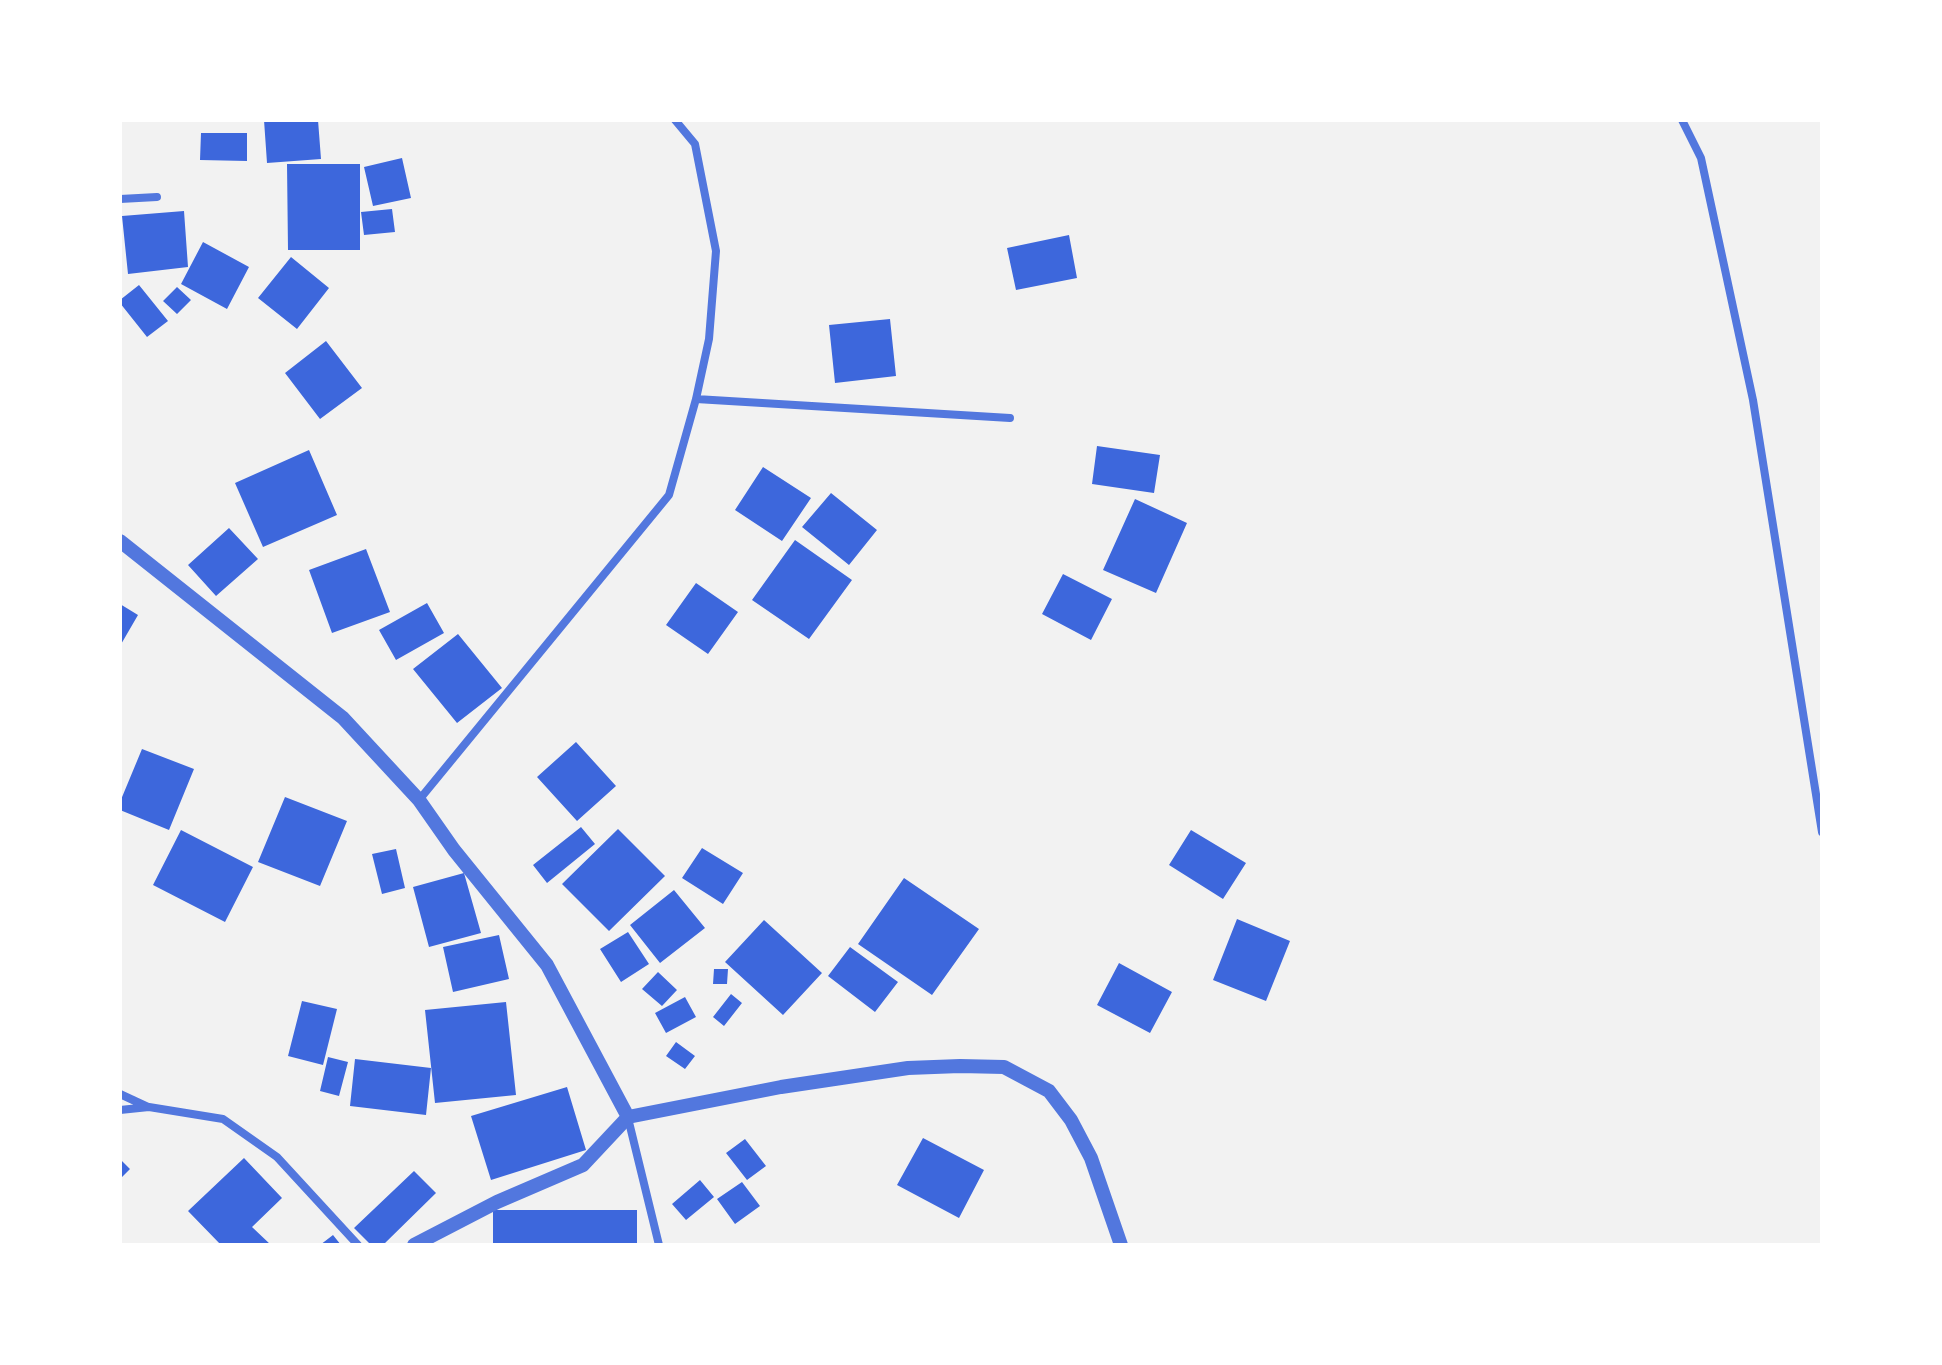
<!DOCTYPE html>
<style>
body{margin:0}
#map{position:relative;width:1942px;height:1365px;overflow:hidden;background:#f2f2f2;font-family:Spectral,serif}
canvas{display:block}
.frame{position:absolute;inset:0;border:122px solid #fff;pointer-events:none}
</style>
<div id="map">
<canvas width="1942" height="1365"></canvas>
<div class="frame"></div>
</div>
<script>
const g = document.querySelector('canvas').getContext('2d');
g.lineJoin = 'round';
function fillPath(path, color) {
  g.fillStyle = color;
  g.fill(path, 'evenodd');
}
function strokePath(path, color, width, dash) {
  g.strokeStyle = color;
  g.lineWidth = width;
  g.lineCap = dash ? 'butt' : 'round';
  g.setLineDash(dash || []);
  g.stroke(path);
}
const building = new Path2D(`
 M 264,120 L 318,120 L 321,159 L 267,163 Z
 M 201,133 L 247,133 L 247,161 L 200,160 Z
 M 402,158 L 411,198 L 373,206 L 364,167 Z
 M 287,164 L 360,164 L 360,250 L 288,250 Z
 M 392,209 L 395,232 L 364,235 L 361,212 Z
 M 184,211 L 188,267 L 128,274 L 122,216 Z
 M 1069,235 L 1077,278 L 1016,290 L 1007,248 Z
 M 203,242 L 249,267 L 227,309 L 181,284 Z
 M 291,257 L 329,288 L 297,329 L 258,298 Z
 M 139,285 L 168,321 L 147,337 L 120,303 L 120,300 Z
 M 177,287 L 191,300 L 177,314 L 163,301 Z
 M 890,319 L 896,376 L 835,383 L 829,325 Z
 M 326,341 L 362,388 L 320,419 L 285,373 Z
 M 1097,446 L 1160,455 L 1154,493 L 1092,484 Z
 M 309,450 L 337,515 L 263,547 L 235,483 Z
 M 763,467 L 811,498 L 782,541 L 735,510 Z
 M 831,493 L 877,530 L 849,565 L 802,527 Z
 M 1135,499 L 1187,523 L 1156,593 L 1103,570 Z
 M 229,528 L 258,559 L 216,596 L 188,565 Z
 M 795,540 L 852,580 L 809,639 L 752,600 Z
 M 366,549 L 390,612 L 332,633 L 309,570 Z
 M 1063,574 L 1112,599 L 1091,640 L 1042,614 Z
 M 696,583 L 738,612 L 708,654 L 666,625 Z
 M 427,603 L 444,633 L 396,660 L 379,630 Z
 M 120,604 L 138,615 L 120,646 Z
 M 458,634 L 502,688 L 457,723 L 413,669 Z
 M 576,742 L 616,786 L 577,821 L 537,777 Z
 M 142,749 L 194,769 L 169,830 L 120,810 L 120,802 Z
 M 285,797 L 347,821 L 320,886 L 258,862 Z
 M 581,827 L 595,844 L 547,883 L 533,865 Z
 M 618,829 L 665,876 L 609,931 L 562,884 Z
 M 181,830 L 253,867 L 225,922 L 153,885 Z
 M 1191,830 L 1246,863 L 1223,899 L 1169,865 Z
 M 702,848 L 743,873 L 723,904 L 682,878 Z
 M 396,849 L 405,888 L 382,894 L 372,854 Z
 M 464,873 L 481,933 L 429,947 L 413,887 Z
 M 904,878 L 979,929 L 932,995 L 858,944 Z
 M 674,890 L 705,928 L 660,963 L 630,925 Z
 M 1237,919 L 1290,941 L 1266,1001 L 1213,980 Z
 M 764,920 L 822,973 L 783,1015 L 725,962 Z
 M 628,932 L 649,964 L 621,982 L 600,949 Z
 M 499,935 L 509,979 L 453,992 L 443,947 Z
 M 850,947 L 898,982 L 875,1012 L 828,976 Z
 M 1119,963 L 1172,992 L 1150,1033 L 1097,1005 Z
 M 714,969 L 728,969 L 727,984 L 713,984 Z
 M 658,972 L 677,990 L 662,1006 L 642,989 Z
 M 731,994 L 742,1003 L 724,1026 L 713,1017 Z
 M 685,997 L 696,1017 L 666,1033 L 655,1013 Z
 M 302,1001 L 337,1009 L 323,1065 L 288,1056 Z
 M 506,1002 L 516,1095 L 435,1103 L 425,1010 Z
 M 676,1042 L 695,1056 L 685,1069 L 666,1056 Z
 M 328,1057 L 348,1062 L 339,1096 L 320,1091 Z
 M 355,1059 L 431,1068 L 426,1115 L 350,1106 Z
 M 567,1087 L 586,1150 L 491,1180 L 471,1116 Z
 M 923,1138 L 984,1170 L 959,1218 L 897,1185 Z
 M 745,1139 L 766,1166 L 747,1180 L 726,1153 Z
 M 244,1158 L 282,1198 L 252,1227 L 271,1245 L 221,1245 L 188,1211 Z
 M 120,1159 L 130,1169 L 120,1179 Z
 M 414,1171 L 436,1193 L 383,1245 L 371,1245 L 354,1228 Z
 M 700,1180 L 714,1197 L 686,1220 L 672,1204 Z
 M 742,1182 L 760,1206 L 735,1224 L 717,1199 Z
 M 493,1210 L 637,1210 L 637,1245 L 493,1245 Z
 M 333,1235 L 341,1245 L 320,1245 Z`);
const minor = new Path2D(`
 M 1682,120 L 1701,158 L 1753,400 L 1822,832
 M 120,199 L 157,197
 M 696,399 L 1010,418
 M 419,800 L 669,495 L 696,399 L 709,339 L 716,251 L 695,144 L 675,120
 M 120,1094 L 148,1107
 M 120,1110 L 149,1107 L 223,1119 L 277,1157 L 358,1245
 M 628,1118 L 659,1245`);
const tertiary = new Path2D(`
 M 120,541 L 343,718 L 419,800 L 454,850 L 547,965 L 628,1117
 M 414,1245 L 497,1202 L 583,1165 L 628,1117 L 781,1087 L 908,1068 L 960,1066 L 1004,1067 L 1049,1091 L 1071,1120 L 1091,1158 L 1121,1245`);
fillPath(building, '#3d67dc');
strokePath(minor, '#5277de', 8);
strokePath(tertiary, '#5277de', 14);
</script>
